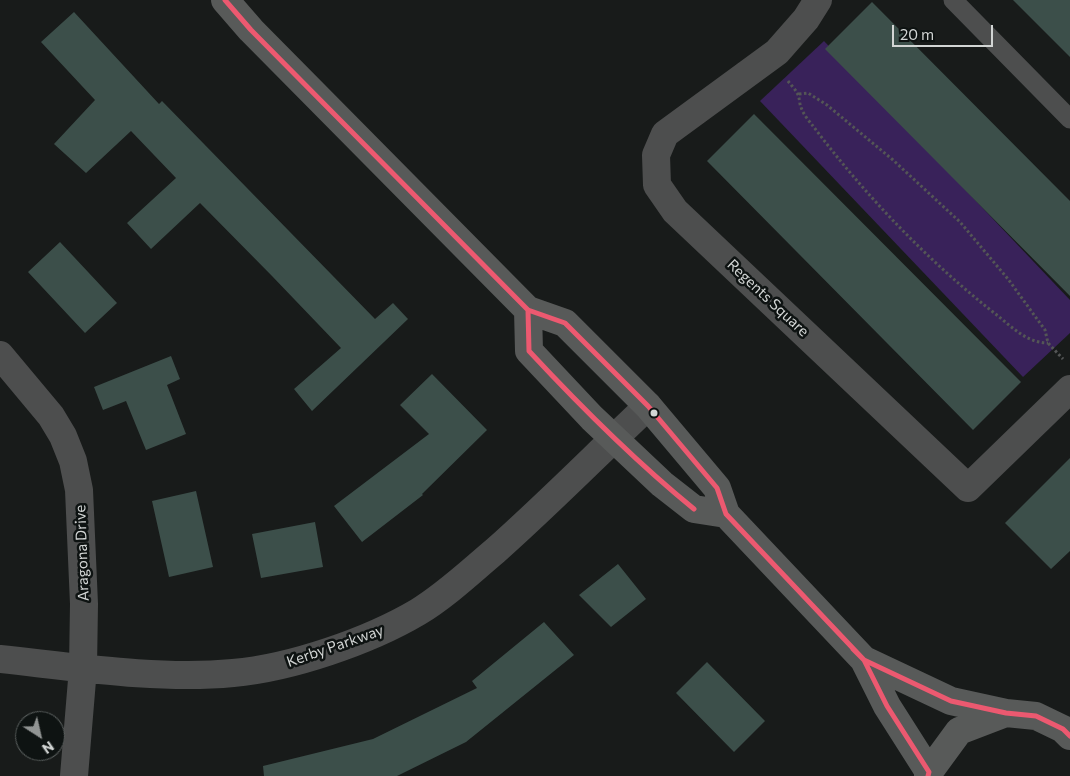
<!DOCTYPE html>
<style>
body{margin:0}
#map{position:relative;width:1070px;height:776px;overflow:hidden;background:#181b1a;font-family:Commissioner,sans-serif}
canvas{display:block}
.north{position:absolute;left:15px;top:711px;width:50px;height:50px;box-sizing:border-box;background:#0e1312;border:1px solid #5c6160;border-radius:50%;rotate:145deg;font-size:14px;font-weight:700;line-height:20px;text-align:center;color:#d2d5d4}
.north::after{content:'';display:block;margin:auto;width:18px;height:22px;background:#919493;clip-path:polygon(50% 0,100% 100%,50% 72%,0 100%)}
.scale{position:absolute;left:892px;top:25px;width:101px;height:22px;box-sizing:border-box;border:2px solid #d2d5d4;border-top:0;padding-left:6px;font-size:15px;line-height:18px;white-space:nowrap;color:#d2d5d4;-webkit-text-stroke:4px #0e1312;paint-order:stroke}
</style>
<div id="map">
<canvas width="1070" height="776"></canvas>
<div class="north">N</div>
<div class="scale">20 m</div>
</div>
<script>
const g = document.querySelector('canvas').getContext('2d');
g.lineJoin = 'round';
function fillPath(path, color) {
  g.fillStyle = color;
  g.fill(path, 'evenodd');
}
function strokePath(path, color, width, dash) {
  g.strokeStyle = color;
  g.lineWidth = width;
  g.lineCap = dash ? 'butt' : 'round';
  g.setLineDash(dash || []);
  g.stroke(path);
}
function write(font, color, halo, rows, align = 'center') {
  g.font = font + ' Commissioner,sans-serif';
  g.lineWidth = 5;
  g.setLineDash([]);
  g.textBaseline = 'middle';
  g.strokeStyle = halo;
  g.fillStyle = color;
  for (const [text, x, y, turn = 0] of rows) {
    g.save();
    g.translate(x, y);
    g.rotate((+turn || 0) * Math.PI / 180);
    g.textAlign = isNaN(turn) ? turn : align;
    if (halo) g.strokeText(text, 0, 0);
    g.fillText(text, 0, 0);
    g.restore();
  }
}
const green = new Path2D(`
 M 824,41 L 1070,300 L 1070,333 L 1023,377 L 760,101 Z`);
const building = new Path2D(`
 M 1013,0 L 1070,0 L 1070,57 Z
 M 872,2 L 1070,201 L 1070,296 L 825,49 Z
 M 74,12 L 159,104 L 162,101 L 375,319 L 393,303 L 408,319 L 312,411 L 294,389 L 341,348 L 272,276 L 200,203 L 151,249 L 127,223 L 176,178 L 131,131 L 86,173 L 54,144 L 95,100 L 41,42 Z
 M 754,114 L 1021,382 L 973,430 L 707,161 Z
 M 60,242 L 117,303 L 85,333 L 28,272 Z
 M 171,356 L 180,379 L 167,385 L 186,434 L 146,450 L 126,401 L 103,410 L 94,387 Z
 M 432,374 L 487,430 L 422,494 L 423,495 L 362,542 L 334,506 L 429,434 L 400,405 Z
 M 1070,458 L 1070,551 L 1051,569 L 1005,523 Z
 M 196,491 L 213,567 L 169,577 L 152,501 Z
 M 315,522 L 323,567 L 261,578 L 252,534 Z
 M 618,564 L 646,599 L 611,627 L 579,595 Z
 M 544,622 L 574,655 L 466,742 L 397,776 L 264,776 L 263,766 L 373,739 L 477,688 L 472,681 Z
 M 707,662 L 765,721 L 734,752 L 676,693 Z`);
const path = new Path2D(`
 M 788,81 C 791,85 795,89 797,93 C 800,97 799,103 801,107 C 803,114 809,121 813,126 C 865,195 926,259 993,312 C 1010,325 1026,343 1048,343
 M 799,94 L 808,93 L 827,105 L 893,160 L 960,222 L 1008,279 L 1045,330 L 1048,343 L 1063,359`);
const lane = new Path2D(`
 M 953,0 L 1070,119`);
const street = new Path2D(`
 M 818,0 L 806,19 L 777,52 L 665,134 L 656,155 L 657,185 L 675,211 L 968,488 L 1070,389
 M 0,355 L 51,416 L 63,436 L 73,461 L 79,490 L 84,604 L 83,668 L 74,776
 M 0,659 C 75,667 159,680 233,673 C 291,668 369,641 418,612 C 446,595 470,572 495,551 C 548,504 597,454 648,406`);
const secondary = new Path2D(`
 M 225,0 L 251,30 L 528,310 L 565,323 L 648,406 L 717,488 L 726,514 L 864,660 L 887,706 L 929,772
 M 528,310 L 529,351 L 592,418 L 662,484 L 694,509 L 726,514
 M 864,660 L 951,701 L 1006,713
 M 928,776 L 929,772 L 959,731 L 1006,713 L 1036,716 L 1063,729 L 1070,736`);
const bus1 = new Path2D(`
 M 225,0 L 251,30 L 528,310 L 565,323 L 648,406 L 717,488 L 726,514 L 864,660 L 887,706 L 929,772 L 928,776
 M 528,310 L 529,351 C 581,407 635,461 694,509
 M 853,649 L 864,660 L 951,701 L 1006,713 L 1036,716 L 1063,729 L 1070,736`);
const markers = [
 [654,413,4.5,"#d2d5d4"]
];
const streetNames = [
 ["Regents Square",768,298,43],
 ["Aragona Drive",82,553,-92],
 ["Kerby Parkway",335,646,-19]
];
fillPath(green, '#39225a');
fillPath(building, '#3c4f4a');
strokePath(path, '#545656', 3, [2.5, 2.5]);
strokePath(lane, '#4d4e4e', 19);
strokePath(street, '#4d4e4e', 28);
strokePath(secondary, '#585a59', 28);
strokePath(bus1, '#ec5970', 5);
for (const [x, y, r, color] of markers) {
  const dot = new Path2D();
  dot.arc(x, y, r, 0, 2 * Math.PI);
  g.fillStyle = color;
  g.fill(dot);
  strokePath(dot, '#0e1312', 2);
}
write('15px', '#d2d5d4', '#0e1312', streetNames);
</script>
